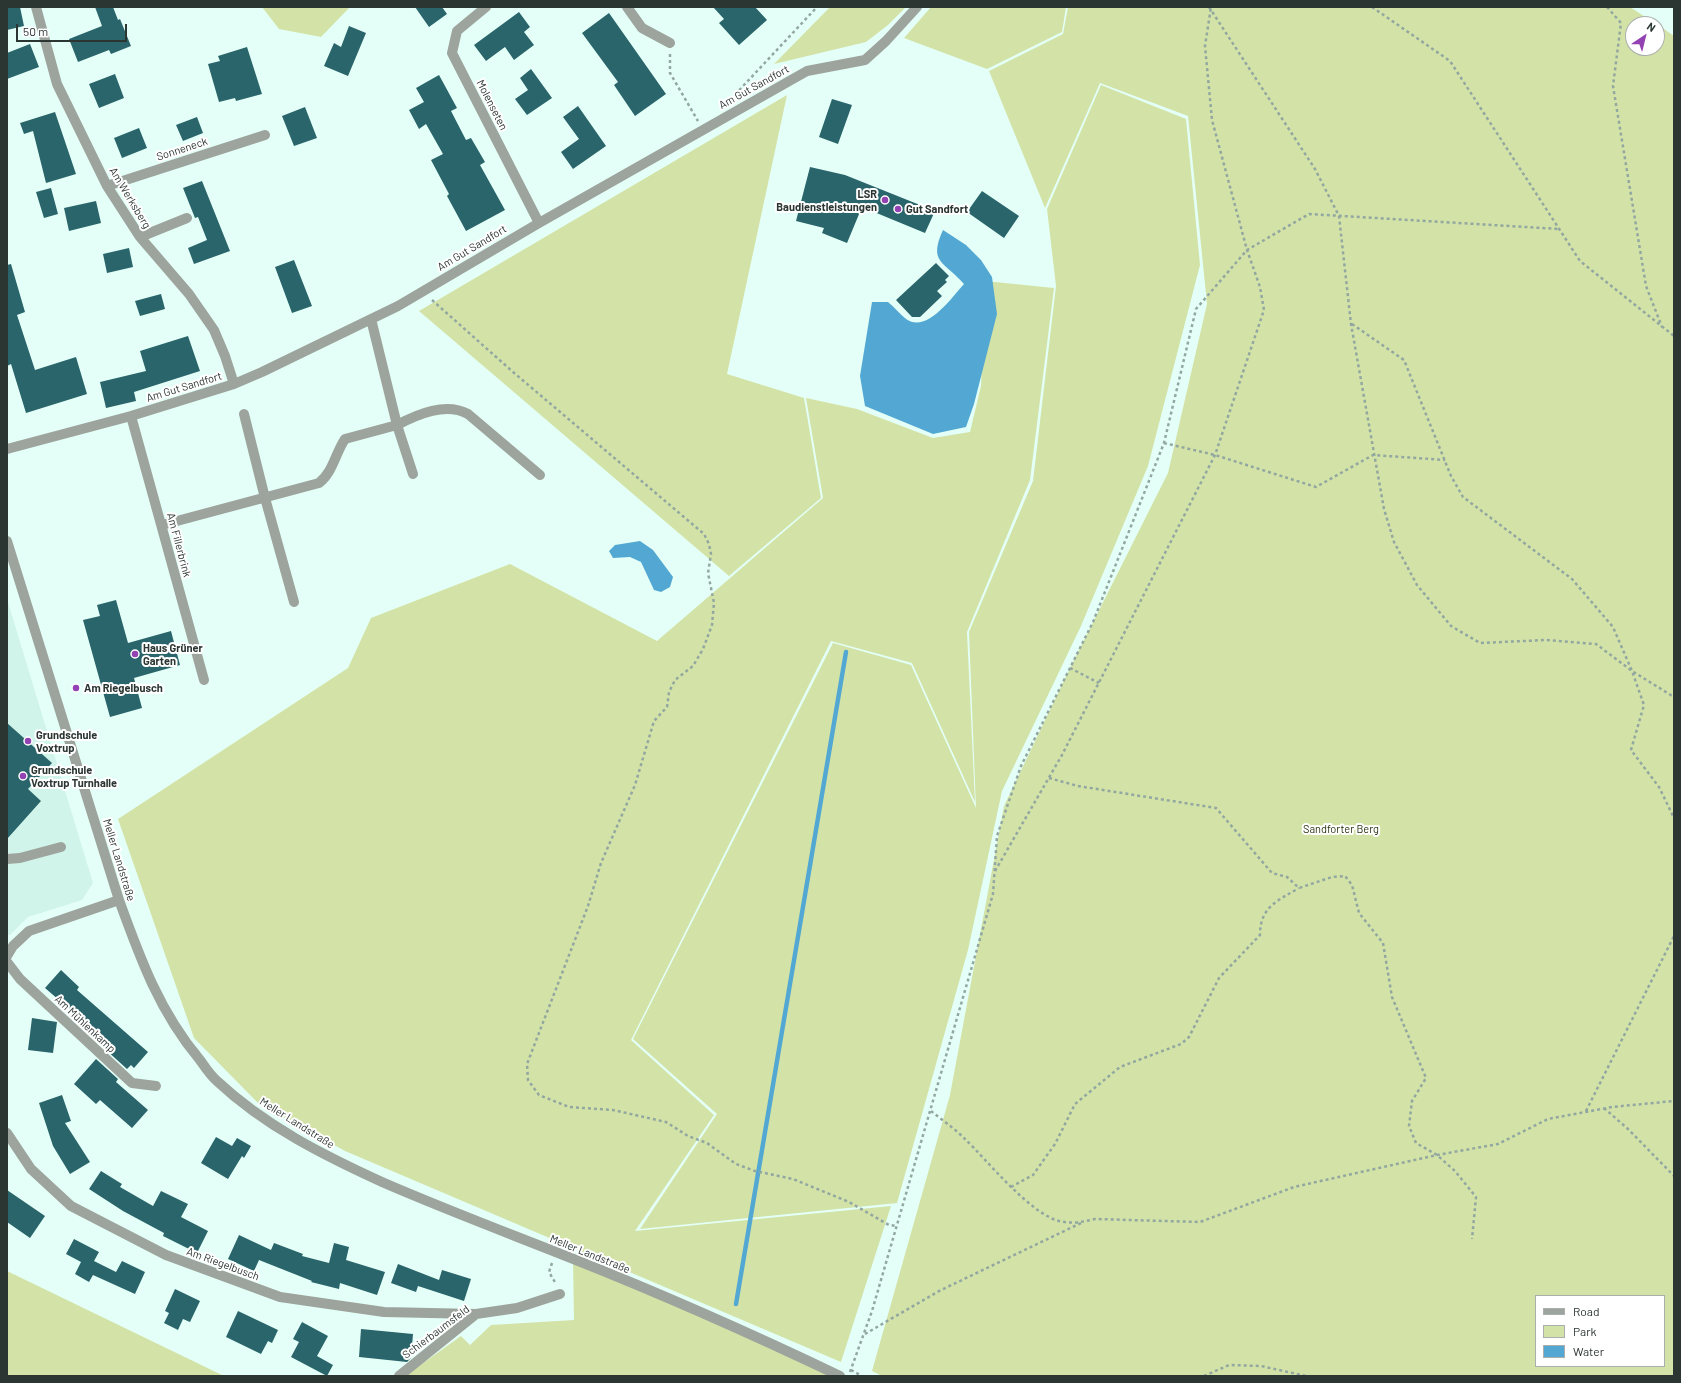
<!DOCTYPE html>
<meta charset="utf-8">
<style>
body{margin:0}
#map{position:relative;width:1681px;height:1383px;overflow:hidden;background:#e4fff7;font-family:Barlow,sans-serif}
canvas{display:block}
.frame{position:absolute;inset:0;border:8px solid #2b3633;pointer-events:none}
.legend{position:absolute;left:1535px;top:1295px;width:130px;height:72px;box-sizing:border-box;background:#fff;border:1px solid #aaafad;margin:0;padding:5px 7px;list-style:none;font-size:12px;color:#2b3633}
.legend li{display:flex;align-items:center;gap:8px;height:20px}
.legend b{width:20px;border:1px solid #aaafad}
.north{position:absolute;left:1625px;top:16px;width:40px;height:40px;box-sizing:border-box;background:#fff;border:1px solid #aaafad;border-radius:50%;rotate:35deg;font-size:11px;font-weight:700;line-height:16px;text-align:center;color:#2b3633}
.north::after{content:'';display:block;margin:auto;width:14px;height:18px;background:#9342b1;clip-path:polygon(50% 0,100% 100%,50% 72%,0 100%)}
.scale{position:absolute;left:16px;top:24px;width:111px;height:18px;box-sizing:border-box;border:2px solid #2b3633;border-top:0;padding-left:5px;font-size:12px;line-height:14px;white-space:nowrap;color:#2b3633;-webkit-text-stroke:3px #fff;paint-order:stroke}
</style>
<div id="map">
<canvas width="1681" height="1383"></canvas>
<div class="frame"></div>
<ul class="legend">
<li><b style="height:5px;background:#9ca49d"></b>Road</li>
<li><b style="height:11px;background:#d3e3a7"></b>Park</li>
<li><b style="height:11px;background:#52a8d2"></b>Water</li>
</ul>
<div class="north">N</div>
<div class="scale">50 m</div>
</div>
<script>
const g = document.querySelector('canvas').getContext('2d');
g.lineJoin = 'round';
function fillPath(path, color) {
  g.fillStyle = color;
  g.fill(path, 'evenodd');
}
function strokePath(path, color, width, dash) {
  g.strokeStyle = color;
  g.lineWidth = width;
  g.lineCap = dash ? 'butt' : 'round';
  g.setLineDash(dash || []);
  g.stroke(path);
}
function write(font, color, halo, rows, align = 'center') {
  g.font = font + ' Barlow,sans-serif';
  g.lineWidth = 4;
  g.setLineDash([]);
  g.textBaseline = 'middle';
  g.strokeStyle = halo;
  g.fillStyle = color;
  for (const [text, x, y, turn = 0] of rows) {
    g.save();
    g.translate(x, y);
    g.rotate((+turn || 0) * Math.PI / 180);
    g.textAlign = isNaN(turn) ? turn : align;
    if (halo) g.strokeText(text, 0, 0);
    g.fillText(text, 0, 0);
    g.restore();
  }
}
const built = new Path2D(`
 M 7,599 L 93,883 L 82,900 L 28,917 L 10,935 L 7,935 Z`);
const green = new Path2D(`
 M 262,7 L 350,7 L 321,37 L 279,29 Z
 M 830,7 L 906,7 L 888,25 L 866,42 L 774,64 Z
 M 931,7 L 1066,7 L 1062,32 L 987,69 L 904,38 Z
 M 1068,7 L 1630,7 L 1656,24 L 1633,24 L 1633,48 L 1657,48 L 1657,24 L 1674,36 L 1674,1376 L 882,1376 L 872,1371 L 950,1095 L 1004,806 L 1070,668 L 1168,473 L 1207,304 L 1188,116 L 1100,83 L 1045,208 L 989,71 L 1063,34 ZM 1536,1296 L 1664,1296 L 1664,1366 L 1536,1366 Z
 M 1101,85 L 1186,119 L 1200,265 L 1148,466 L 1081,626 L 1002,791 L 968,950 L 897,1203 L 640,1229 L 717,1114 L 633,1039 L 833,643 L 911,665 L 976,808 L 969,632 L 1033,481 L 1056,286 L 1047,209 Z
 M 787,95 L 727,374 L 804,398 L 821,498 L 729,576 L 419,311 Z
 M 985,281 L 1054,288 L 1030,480 L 967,632 L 975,802 L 912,663 L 831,641 L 631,1040 L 714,1115 L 635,1231 L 891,1206 L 841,1362 L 345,1151 L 258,1103 L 194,1038 L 118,819 L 348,668 L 371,618 L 510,564 L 657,641 L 823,498 L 806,398 L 857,409 L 933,438 L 970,432 L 981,386 Z
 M 573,1259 L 840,1376 L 405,1376 L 461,1336 L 470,1345 L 491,1325 L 574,1320 Z
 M 7,1271 L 224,1376 L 7,1376 Z`);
const water = new Path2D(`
 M 943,230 L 966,245 L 981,260 L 992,277 L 997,314 L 974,404 L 966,427 L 933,434 L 865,406 L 860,376 L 872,302 L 888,302 C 894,307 900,314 906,319 C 927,334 952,297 964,284 C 944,261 928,263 943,230 Z
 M 640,541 L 653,550 L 673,577 L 670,587 L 661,592 L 654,590 L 641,562 L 630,557 L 613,558 L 609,551 L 615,545 Z`);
const stream = new Path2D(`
 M 736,1304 L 846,652`);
const building = new Path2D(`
 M 7,7 L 20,7 L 24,26 L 7,30 Z
 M 95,7 L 113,7 L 118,20 L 120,19 L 131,46 L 111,54 L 109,50 L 78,62 L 69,39 L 102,26 Z
 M 415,7 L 442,7 L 447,14 L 429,27 Z
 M 713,7 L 755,7 L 767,20 L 739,45 L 719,23 L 724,19 Z
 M 519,12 L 530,27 L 524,32 L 534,45 L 514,60 L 505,47 L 486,61 L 474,45 Z
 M 609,13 L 666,94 L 635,116 L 614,85 L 618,82 L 582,33 Z
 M 349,26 L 366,33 L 348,76 L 324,66 L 334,43 L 341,47 Z
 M 30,44 L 39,67 L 7,79 L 7,53 Z
 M 247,47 L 262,94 L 236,101 L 235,98 L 219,102 L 208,64 L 220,61 L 218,56 Z
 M 531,69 L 552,98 L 527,115 L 515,99 L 528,90 L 520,78 Z
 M 115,74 L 124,98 L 99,108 L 89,84 Z
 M 439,75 L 457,108 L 451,111 L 466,140 L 471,138 L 485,162 L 480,165 L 505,210 L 466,231 L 447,196 L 449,194 L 431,160 L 443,154 L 426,124 L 419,129 L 409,110 L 424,102 L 416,88 Z
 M 832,99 L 852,105 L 838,144 L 819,137 Z
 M 578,106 L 606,146 L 573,169 L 561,152 L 579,139 L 563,117 Z
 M 305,107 L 317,138 L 294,146 L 282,116 Z
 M 55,112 L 76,174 L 46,183 L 33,131 L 24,134 L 20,123 Z
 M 197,117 L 203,133 L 183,141 L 176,125 Z
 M 139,128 L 147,148 L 122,158 L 114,138 Z
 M 810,167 L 845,175 L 935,211 L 925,233 L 862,207 L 847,243 L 822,233 L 824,228 L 796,221 Z
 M 202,181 L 230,251 L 194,264 L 188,248 L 207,240 L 198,217 L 195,218 L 183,188 Z
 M 51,188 L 58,214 L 44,218 L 36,192 Z
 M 982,191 L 1019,216 L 1004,238 L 967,212 Z
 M 96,201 L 101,223 L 69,231 L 64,208 Z
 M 129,248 L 133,267 L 107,273 L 103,254 Z
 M 294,260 L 312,306 L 292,313 L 275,267 Z
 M 936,263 L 949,276 L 945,280 L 947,282 L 937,291 L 942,296 L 920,317 L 912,317 L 896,300 Z
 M 11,264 L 25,312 L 17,315 L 35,370 L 76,357 L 87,394 L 26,413 L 11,364 L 7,366 L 7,265 Z
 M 161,294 L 165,309 L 140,316 L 135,301 Z
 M 188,336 L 200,371 L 134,392 L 136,401 L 106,408 L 100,382 L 146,371 L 140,351 Z
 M 116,600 L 128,643 L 171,631 L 180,665 L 134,678 L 142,708 L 110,717 L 83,620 L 100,616 L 97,605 Z
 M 7,723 L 52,763 L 28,789 L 41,801 L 7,839 Z
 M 61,970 L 79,987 L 77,990 L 148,1052 L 134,1068 L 131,1065 L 127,1069 L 105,1049 L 106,1047 L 80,1024 L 88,1025 L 45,988 Z
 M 32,1018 L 57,1022 L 53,1053 L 28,1050 Z
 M 96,1059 L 118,1079 L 116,1082 L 148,1110 L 132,1128 L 100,1100 L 96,1104 L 74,1084 Z
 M 62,1095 L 71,1121 L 65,1123 L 90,1162 L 70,1174 L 53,1146 L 39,1103 Z
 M 216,1137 L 232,1146 L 237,1138 L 251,1146 L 244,1158 L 242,1156 L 228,1179 L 201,1163 Z
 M 101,1171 L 122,1184 L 120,1187 L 153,1206 L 161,1191 L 188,1204 L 181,1217 L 208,1231 L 197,1253 L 163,1236 L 164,1233 L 123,1211 L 89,1189 Z
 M 7,1190 L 45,1216 L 30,1238 L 7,1222 Z
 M 239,1235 L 271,1250 L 274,1243 L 303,1254 L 302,1256 L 329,1263 L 334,1243 L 349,1247 L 346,1260 L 385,1272 L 377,1295 L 340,1283 L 339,1289 L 311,1282 L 312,1281 L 259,1260 L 254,1271 L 228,1259 Z
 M 74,1239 L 99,1252 L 94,1261 L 116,1272 L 122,1261 L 145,1272 L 135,1294 L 93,1275 L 89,1282 L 75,1274 L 81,1262 L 66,1254 Z
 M 398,1264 L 439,1280 L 442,1270 L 471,1279 L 464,1301 L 418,1286 L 416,1292 L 391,1283 Z
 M 175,1289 L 200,1301 L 190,1322 L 183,1319 L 178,1330 L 164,1323 L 169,1313 L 165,1311 Z
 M 238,1311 L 278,1330 L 272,1343 L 268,1341 L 261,1354 L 226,1337 Z
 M 302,1322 L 328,1336 L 317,1356 L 333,1365 L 327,1376 L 291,1357 L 299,1342 L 293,1339 Z
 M 361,1329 L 413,1334 L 411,1358 L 407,1362 L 359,1357 Z`);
const path = new Path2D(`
 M 1209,7 L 1315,169 L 1339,216 L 1351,324 L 1384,509 L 1394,542 L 1417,585 L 1451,626 L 1480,643 L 1546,640 L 1596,644 L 1632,671 L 1674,697
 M 1372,7 L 1450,61 L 1580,261 L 1674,336
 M 1607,7 L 1621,23 L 1613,86 L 1646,286 L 1662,327
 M 670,54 L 670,73 L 698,121
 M 731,99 L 817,7
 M 432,300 L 513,372 L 704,534 L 709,544 L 711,554 L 708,573 L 714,603 L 712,625 L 703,649 L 693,666 L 675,680 L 669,692 L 667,707 L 654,721 L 635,785 L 601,863 L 588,906 L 527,1064 L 528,1080 L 539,1095 L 569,1107 L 613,1110 L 666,1122 L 688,1136 L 707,1143 L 736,1164 L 755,1171 L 793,1179 L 849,1202 L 889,1225 L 897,1226
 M 1352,324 L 1404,360 L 1451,476 L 1463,497 L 1572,579 L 1613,627 L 1632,671 L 1644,705 L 1631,750 L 1659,787 L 1674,818
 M 1164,443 L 1215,455 L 1316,487 L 1373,455 L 1445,460
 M 1070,668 L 1099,683
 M 1049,778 L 1078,786 L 1216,808 L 1272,873 L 1287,877 L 1299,888 L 1332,877 L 1345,876 L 1352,885 L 1359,913 L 1383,943 L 1392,997 L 1426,1078 L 1412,1101 L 1409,1126 L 1416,1143 L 1437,1155 L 1455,1171 L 1476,1197 L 1472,1239
 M 995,871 L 1062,755 L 1215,455 L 1264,310 L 1260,287 L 1247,250 L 1212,120 L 1205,46 L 1211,7
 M 1604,1108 L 1628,1129 L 1674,1176
 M 931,1111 C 942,1120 954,1128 964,1138 C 987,1160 1029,1213 1059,1221 C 1071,1224 1083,1222 1095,1219 L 1200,1222 L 1294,1187 L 1437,1155 L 1498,1144 L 1548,1119 L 1612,1107 L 1674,1101
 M 1586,1111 L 1674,936
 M 1011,1187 L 1033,1175 L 1055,1144 L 1075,1104 L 1120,1067 L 1181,1044 L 1189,1037 L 1219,978 L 1260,935 C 1260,907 1277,901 1299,888
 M 552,1263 L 549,1272 L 556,1284
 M 865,1334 L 939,1291 L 1081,1223
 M 851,1370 L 862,1376
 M 850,1372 L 872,1311 L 993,894 L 997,836 L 1021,766 L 1093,622 L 1164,443 L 1196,309 L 1247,250 L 1309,214 L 1559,229
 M 1204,1376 L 1229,1365 L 1261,1366 L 1306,1376`);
const minor = new Path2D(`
 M 36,7 L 57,84 L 107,186 L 140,237 L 189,294 L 214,330 L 225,356 L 234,384
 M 486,7 L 457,31 L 452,53 L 539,223
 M 627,7 L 642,28 L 670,43
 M 107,186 L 265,135
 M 140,237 L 187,218
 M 371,319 L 397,425 C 418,414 446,402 468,414 L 540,475
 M 244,414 L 265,498 L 294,602
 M 131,416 L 204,680
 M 7,449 L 131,416 L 234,384 L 262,372 L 398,306 L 539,223 L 807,71 L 865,60 L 886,41 L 917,7
 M 162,525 L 319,483 C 333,472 335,454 345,439 L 397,425 L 413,474
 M 7,541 L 119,900 C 140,958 159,1011 200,1060 C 205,1067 210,1075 217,1081 C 265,1126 323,1155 382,1182 C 444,1209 508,1233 571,1258 C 662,1294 752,1334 840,1376
 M 7,859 L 20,858 L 61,847
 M 7,956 L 13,946 L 29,931 L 119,900
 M 7,962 L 20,979 L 132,1083 L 156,1086
 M 7,1133 L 31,1169 L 71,1206 L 166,1255 L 280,1297 L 384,1312 L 476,1314
 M 399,1376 L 476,1314 L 517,1308 L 560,1294`);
const markers = [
 [885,200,4,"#9342b1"],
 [898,209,4,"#9342b1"],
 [135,654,4,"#9342b1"],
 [76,688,4,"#9342b1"],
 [28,741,4,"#9342b1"],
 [23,776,4,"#9342b1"]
];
const streetNames = [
 ["Am Gut Sandfort",754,87,-29],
 ["Molenseten",492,105,63],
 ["Sonneneck",182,149,-18],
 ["Am Werksberg",130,198,59],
 ["Am Gut Sandfort",472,248,-31],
 ["Am Gut Sandfort",184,387,-17],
 ["Am Fillerbrink",179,545,75],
 ["Meller Landstraße",119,860,73],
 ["Am Mühlenkamp",85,1024,43],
 ["Meller Landstraße",297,1123,32],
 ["Meller Landstraße",590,1254,22],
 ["Am Riegelbusch",223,1264,20],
 ["Schierbaumsfeld",436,1332,-37]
];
const poiNames = [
 ["LSR",877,194,"right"],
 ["Baudienstleistungen",877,207,"right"],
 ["Gut Sandfort",906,209],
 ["Haus Grüner",143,648],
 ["Garten",143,661],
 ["Am Riegelbusch",84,688],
 ["Grundschule",36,735],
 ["Voxtrup",36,748],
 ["Grundschule",31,770],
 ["Voxtrup Turnhalle",31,783]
];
const parkNames = [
 ["Sandforter Berg",1341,829]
];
fillPath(built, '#d1f4ea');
fillPath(green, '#d3e3a7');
fillPath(water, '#52a8d2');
strokePath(stream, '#52a8d2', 4.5);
fillPath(building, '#2a656b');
strokePath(path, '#93a7a1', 2.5, [3, 3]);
strokePath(minor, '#9ca49d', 10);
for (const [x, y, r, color] of markers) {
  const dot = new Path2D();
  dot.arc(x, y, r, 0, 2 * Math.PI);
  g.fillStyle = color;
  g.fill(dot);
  strokePath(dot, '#fff', 1.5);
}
write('11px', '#2b3633', '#fff', streetNames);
write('bold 11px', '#2b3633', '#fff', poiNames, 'left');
write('11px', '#2a3110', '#fff', parkNames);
</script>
